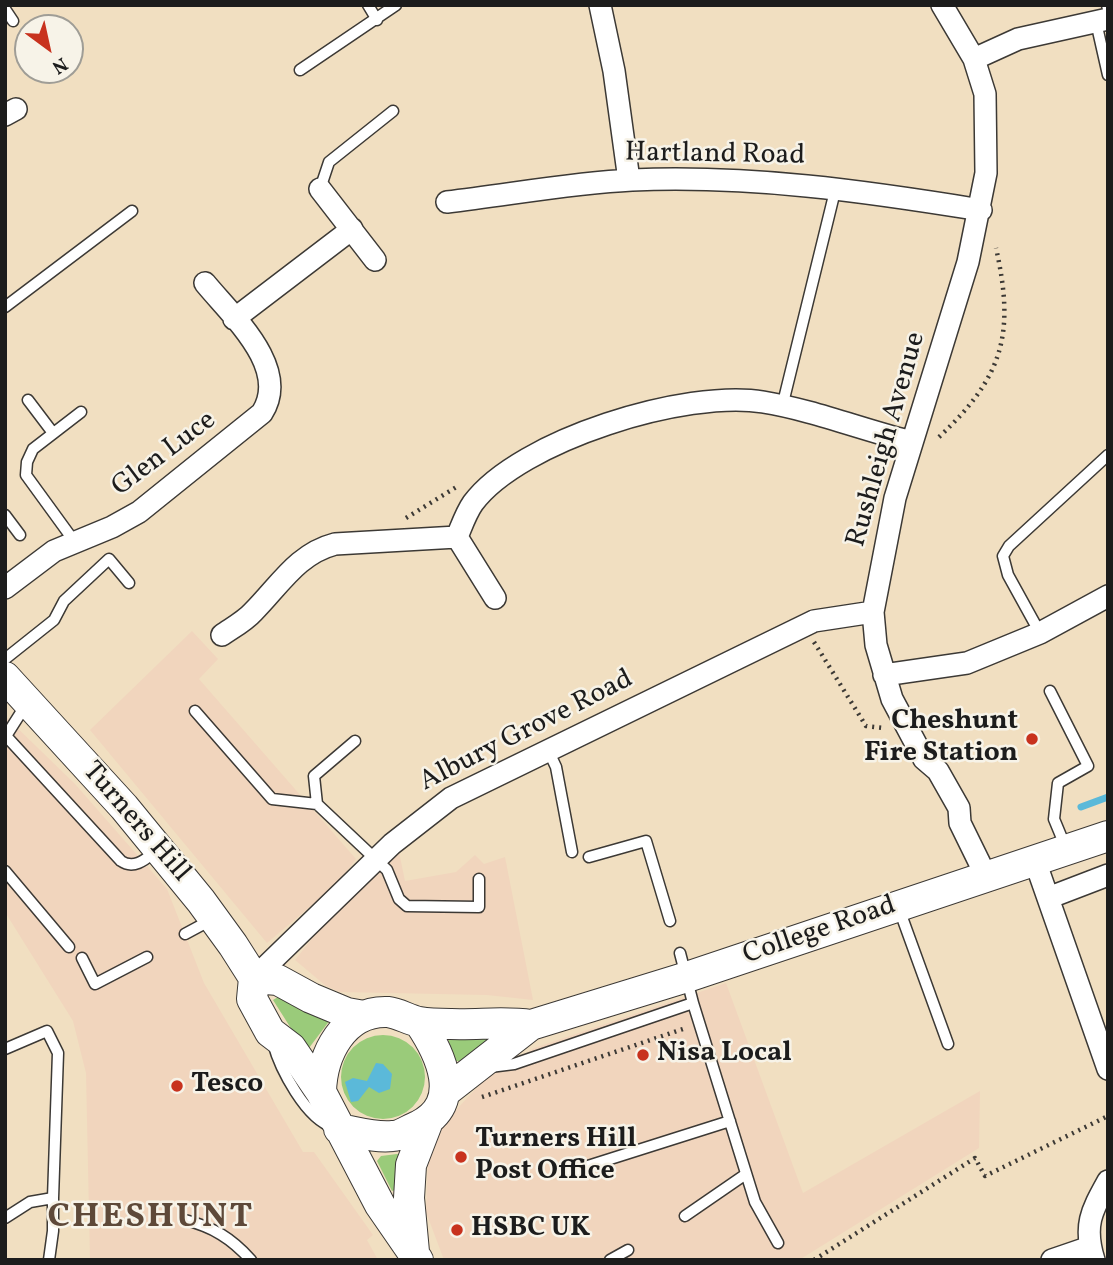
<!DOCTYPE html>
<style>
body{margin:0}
#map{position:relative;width:1113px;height:1265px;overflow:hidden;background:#f1dfc1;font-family:Vollkorn,serif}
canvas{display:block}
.frame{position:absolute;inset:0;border:7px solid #1c1c1c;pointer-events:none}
.north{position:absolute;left:14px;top:14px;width:70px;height:70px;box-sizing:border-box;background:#f7f3e8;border:2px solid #9f9d96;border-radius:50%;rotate:147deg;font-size:19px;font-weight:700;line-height:28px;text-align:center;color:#1c1c1c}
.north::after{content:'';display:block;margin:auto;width:24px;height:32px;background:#c8321e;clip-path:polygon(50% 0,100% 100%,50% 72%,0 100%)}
</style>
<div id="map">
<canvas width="1113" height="1265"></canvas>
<div class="frame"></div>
<div class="north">N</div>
</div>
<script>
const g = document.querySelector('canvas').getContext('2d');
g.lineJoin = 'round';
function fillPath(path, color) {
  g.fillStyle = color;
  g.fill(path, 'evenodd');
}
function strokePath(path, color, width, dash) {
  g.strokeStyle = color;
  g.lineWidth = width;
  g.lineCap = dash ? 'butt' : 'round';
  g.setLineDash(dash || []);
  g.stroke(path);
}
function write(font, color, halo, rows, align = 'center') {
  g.font = font + ' Vollkorn,serif';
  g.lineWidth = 5;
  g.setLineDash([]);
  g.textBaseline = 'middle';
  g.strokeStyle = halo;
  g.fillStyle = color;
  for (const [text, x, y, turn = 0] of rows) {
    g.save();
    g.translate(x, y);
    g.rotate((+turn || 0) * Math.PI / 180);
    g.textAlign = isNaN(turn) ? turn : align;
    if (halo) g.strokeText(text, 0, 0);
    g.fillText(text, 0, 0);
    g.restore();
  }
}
const built = new Path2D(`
 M 192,631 L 218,659 L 199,679 L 356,859 L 337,884 L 267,943 L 90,730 Z
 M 5,716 L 75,784 L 167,889 L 204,983 L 303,1152 L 314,1152 L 373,1235 L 367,1240 L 378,1260 L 90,1260 L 86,1073 L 73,1021 L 5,912 Z
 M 399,852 L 405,881 L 456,872 L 475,855 L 484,864 L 505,857 L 533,1000 L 487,995 L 340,992 L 326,986 L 295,960 L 326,921 Z
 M 726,983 L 803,1193 L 980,1091 L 979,1148 L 799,1260 L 444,1260 L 426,1212 L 428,1157 L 444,1123 L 483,1081 L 534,1048 Z`);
const green = new Path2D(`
 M 278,997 L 299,1009 L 330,1020 L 306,1052 L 273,1000 Z
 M341 1077a42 42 0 1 1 84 0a42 42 0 1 1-84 0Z
 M 495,1035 L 461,1061 L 455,1061 L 448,1039 Z
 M 397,1154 L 402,1155 L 398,1189 L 392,1191 L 377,1161 L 381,1156 Z`);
const water = new Path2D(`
 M 376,1063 L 383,1064 L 392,1074 L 390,1089 L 379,1093 L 369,1087 L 358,1101 L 351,1102 L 345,1082 L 353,1078 L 367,1081 Z`);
const stream = new Path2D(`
 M 1081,807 L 1108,797`);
const path = new Path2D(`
 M 939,437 C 1004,376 1015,333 996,248
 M 406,518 L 458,486
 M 814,642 L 866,726 L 884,728
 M 482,1097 L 686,1028
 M 814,1260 L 975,1158 L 985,1176 L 1108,1116`);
const lane = new Path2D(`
 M 368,5 L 377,20
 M 1107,5 L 1108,9
 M 5,9 L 13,21
 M 1096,22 L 1108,75
 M 300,70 L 396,5
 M 320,189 L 329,162 L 393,111
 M 5,307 L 132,211
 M 28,400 L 53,433
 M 782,407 L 836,187
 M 5,515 L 20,535
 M 74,541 L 26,475 L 27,462 L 33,449 L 81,412
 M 1040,633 L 1008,575 L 1003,556 L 1009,546 L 1108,455
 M 5,659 L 54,620 L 64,601 L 109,559 L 129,583
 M 1050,691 L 1088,766 L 1058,783 L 1054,819 L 1066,848
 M 27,703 L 6,736 L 121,861 C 134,870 146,859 156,851
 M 195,711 L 272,799 L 317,804 L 387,870 L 399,899 L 407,906 L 479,907 L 479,879
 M 548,750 L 556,767 L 572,852
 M 317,804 L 314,776 L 355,741
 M 589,857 L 646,841 L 670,921
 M 5,871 L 69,947
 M 899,909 L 948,1044
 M 185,934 L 211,920
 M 82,958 L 95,984 L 147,957
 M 693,1003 L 755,1202 L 778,1243
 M 273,1043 C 280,1069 306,1119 333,1127
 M 5,1049 L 47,1031 L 58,1053 L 53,1198
 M 490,1067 L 514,1064 L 693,1003 L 680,953
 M 569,1172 L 730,1121
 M 685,1216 L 746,1174
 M 5,1218 L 30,1202 L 53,1198 L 53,1231 L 49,1260
 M 185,1220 C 213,1227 231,1238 251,1260
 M 610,1260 L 628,1250`);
const street = new Path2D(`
 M 600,5 L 614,71 L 629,180
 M 942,5 L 974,59 L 985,94 L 986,173 L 968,262 L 895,498 L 873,612 L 876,645 L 892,699 L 924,759 L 938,771 L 959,808 L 960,823 L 986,876
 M 974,59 L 1018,39 L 1108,19
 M 5,115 L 16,109
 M 320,189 L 375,260
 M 447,202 C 508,195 570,183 632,180 C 750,175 864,191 981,210
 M 234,319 L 352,229
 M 457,537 L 495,598
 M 5,588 L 54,551 L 112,527 L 139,512 L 262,413 C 291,368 232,316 205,283
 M 222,635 C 232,628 245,621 253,612 C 280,585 297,554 335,544 L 457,537 C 462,525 466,513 473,503 C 520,440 687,389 763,402 C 813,410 863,430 912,442
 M 884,675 L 967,663 L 1040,633 L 1108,596
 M 1035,861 L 1108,1069
 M 1048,898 L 1108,875
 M 254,978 L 392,844 L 451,798 L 814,621 L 873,612
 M 1052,1260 L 1090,1247
 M 1094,1260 C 1083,1225 1092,1210 1108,1181`);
const secondary = new Path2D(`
 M 5,677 L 124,807 L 201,901 L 233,945 L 254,978 L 252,999 L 270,1032 L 291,1048 L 321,1092 L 380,1205 L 418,1260
 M 254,978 L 278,980 L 311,998 L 347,1013 L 364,1016
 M 321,1092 C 322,1055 343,1010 388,1012 C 398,1013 409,1020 419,1022 C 429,1024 441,1024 451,1024 C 479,1025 504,1021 531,1025 L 687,977 L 1108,836
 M 445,1092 L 531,1025
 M 339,1129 C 357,1132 374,1138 393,1136 C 401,1136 410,1129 418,1126 C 465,1103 440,1053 419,1022
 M 414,1252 L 409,1198 L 411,1165 L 428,1121`);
const markers = [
 [1032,739,7,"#c8321e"],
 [643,1055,7,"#c8321e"],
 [177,1086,7,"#c8321e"],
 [461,1157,7,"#c8321e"],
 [457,1230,7,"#c8321e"]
];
const streetNames = [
 ["Hartland Road",715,156,1],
 ["Rushleigh Avenue",888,440,-74],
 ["Glen Luce",165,455,-37],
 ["Albury Grove Road",527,732,-27],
 ["Turners Hill",135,823,49],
 ["College Road",820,932,-19]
];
const poiNames = [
 ["Cheshunt",1018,723,"right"],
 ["Fire Station",1018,755,"right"],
 ["Nisa Local",657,1055],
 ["Tesco",191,1086],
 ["Turners Hill",475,1141],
 ["Post Office",475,1173],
 ["HSBC UK",471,1230]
];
const districtNames = [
 ["CHESHUNT",151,1220]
];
fillPath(built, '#f1d5bd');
fillPath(green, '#9acb7a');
fillPath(water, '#5bb9d9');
strokePath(stream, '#5bb9d9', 7);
strokePath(lane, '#3c3935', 13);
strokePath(street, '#3c3935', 24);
strokePath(secondary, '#3c3935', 32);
strokePath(path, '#3c3935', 4.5, [2, 5]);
strokePath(lane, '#fff', 10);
strokePath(street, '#fff', 21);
strokePath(secondary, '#fff', 30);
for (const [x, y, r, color] of markers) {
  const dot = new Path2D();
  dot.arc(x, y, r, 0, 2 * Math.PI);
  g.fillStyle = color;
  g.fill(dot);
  strokePath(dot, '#f7f3e8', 2.5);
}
write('28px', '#1c1c1c', '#f7f3e8', streetNames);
write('bold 28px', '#1c1c1c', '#f7f3e8', poiNames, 'left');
g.letterSpacing = '2px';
write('bold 35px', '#5e4939', '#f7f3e8', districtNames);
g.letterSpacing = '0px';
</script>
